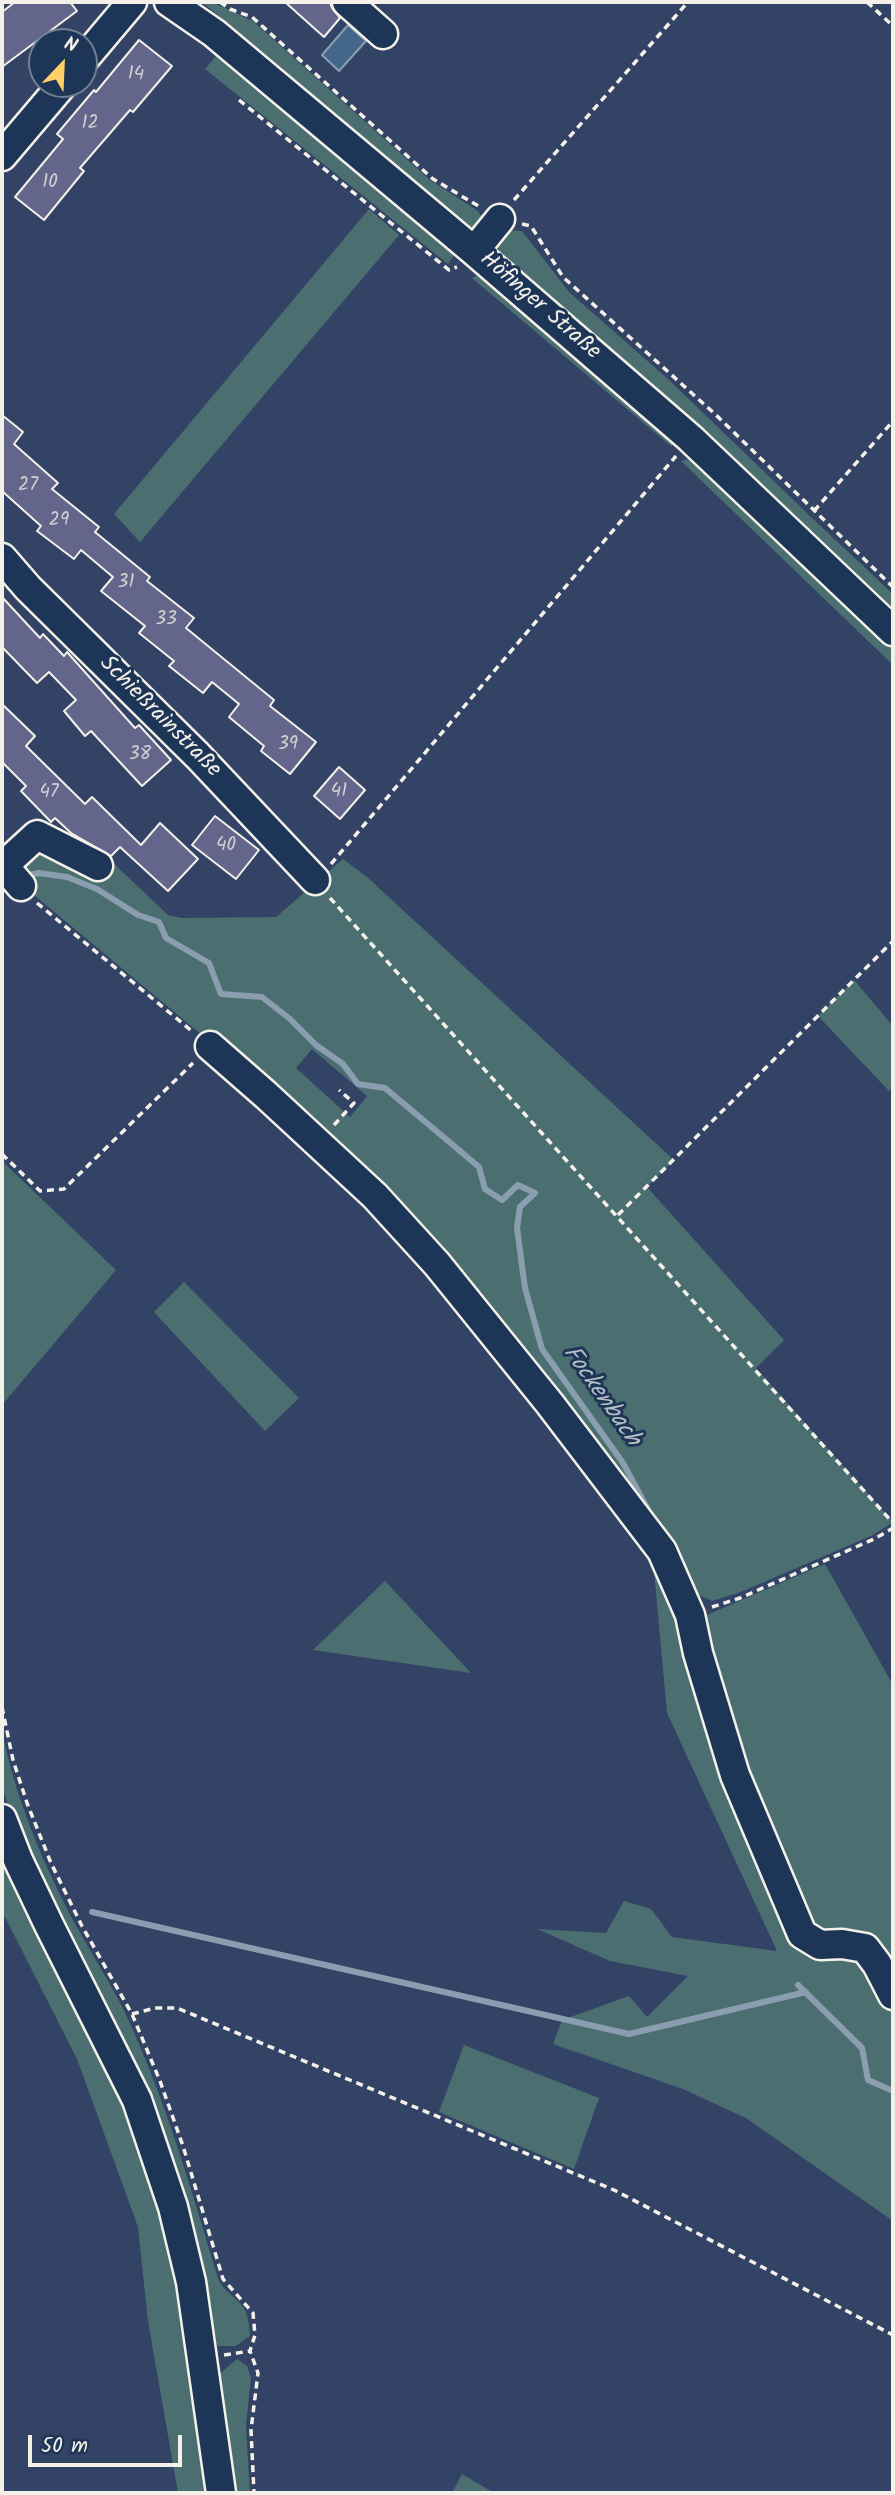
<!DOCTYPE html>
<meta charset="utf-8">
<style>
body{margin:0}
#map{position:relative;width:895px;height:2495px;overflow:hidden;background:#324366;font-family:Kalam,sans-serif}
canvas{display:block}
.frame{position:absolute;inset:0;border:4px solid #f4f1e8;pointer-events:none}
.north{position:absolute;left:28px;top:28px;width:70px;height:70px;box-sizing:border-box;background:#1d3557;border:2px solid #738091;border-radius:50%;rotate:23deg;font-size:19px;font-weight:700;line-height:28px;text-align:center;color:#f4f1e8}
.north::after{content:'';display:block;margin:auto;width:24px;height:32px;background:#ffd166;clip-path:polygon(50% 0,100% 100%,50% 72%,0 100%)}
.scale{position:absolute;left:28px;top:2435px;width:154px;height:32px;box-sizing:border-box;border:4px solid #f4f1e8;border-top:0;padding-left:9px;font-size:21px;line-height:24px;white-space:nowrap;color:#f4f1e8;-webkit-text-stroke:5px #1d3557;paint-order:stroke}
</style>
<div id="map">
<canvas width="895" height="2495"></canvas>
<div class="frame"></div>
<div class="north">N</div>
<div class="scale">50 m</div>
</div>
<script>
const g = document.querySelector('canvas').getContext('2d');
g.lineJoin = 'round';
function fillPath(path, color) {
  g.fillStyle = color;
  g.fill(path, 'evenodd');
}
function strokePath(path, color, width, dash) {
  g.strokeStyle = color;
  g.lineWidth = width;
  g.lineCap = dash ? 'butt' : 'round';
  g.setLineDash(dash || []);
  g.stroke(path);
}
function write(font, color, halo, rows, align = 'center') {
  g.font = font + ' Kalam,sans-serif';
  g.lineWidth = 6;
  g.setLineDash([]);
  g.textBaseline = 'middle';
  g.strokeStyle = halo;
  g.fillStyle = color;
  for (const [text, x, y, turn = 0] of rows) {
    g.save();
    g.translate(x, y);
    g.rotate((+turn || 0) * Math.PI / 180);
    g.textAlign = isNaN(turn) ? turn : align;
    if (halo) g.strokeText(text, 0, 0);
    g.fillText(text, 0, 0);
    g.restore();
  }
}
const green = new Path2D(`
 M 202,2 C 220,2 235,14 253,21 L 430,180 L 478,211 L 486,224 L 470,230 L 349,135 L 285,71 Z
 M 217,55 L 455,254 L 448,264 L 205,69 Z
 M 369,209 L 399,235 L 140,542 L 114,514 Z
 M 502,230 L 522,231 L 569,292 L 668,379 L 810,516 L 893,594 L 893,618 L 500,254 L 496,241 Z
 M 480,274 L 673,437 L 672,447 L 472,278 Z
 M 692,458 L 893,646 L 893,665 L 681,461 Z
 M 37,837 L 102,869 L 111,861 L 168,915 L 182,918 L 276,917 L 343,859 L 367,877 L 674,1160 L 647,1187 L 784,1340 L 756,1368 L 893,1522 L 873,1535 L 741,1592 L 712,1601 L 690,1591 L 633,1506 L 257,1081 L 34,895 L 27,886 L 34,877 L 14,857 ZM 312,1049 L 367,1096 L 350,1117 L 296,1068 Z
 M 854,980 L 893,1026 L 893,1087 L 889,1091 L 818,1016 Z
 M 2,1161 L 116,1270 L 2,1405 Z
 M 184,1282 L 299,1398 L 265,1431 L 154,1312 Z
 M 652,1549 L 742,1773 L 702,1617 L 825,1564 L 893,1685 L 893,2221 L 746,2118 L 683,2089 L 553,2044 L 562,2020 L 629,1996 L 647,2017 L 688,1976 L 610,1961 L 537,1929 L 606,1933 L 624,1901 L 651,1909 L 672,1937 L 777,1951 L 667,1713 Z
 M 385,1581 L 471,1673 L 313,1650 Z
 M 2,1731 C 15,1797 43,1864 75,1924 C 92,1955 112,1985 127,2017 C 166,2101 191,2189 218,2278 C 223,2293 243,2300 247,2315 C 249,2321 249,2329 250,2336 L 236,2346 L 218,2346 L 211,2338 L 202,2278 L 8,1805 L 2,1786 Z
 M 2,1849 C 59,1967 129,2089 163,2217 C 187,2307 196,2401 209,2493 L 178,2493 L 148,2321 L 138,2227 L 77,2059 L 5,1917 L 2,1916 Z
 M 464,2045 L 599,2098 L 574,2169 L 439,2112 Z
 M 237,2359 L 247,2366 L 251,2377 L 246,2426 L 250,2493 L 232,2493 L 216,2377 Z
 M 462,2474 L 494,2493 L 452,2493 Z`);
const water = new Path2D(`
 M 348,25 L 366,41 L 339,71 L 322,55 Z`);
const stream = new Path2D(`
 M 24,876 L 39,873 L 67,877 L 97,889 L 138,915 L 159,922 L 166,938 L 209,963 L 221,994 L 262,997 L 290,1019 L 316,1045 L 343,1064 L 358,1084 L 385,1088 L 441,1135 L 479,1167 L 485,1189 L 502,1200 L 518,1185 L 535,1193 L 520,1207 L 517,1228 L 525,1288 L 542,1349 L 623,1463 L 652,1517
 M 92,1912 L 629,2034 L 806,1992
 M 798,1985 L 862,2048 L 868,2080 L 893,2091`);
const building = new Path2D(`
 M 15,2 L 70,2 L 77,11 L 2,67 L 2,12 Z
 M 285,2 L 330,2 L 332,8 L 340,18 L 324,37 Z
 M 139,40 L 172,66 L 133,112 L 130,110 L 80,168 L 84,171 L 44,220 L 15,197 L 63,139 L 57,134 L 94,90 L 96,92 Z
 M 2,415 L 23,432 L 14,444 L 58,483 L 52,489 L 99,527 L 95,532 L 150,577 L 147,581 L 194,618 L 186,628 L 274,700 L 270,706 L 316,742 L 290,774 L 261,751 L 264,746 L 229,717 L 239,704 L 212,682 L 203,693 L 169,666 L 174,661 L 139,633 L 145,626 L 101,591 L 113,577 L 81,550 L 74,559 L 37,531 L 41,526 L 2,491 Z
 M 2,597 L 40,638 L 43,634 L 64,656 L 67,652 L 135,728 L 139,725 L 171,760 L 142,786 L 91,731 L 85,736 L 64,711 L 76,700 L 49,672 L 37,683 L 2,647 Z
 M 2,704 L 35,736 L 26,746 L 85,804 L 92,797 L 141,845 L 160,823 L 198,859 L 168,891 L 120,847 L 111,856 L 71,833 L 55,818 L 51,822 L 21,791 L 26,786 L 2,762 Z
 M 339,767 L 365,790 L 340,819 L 314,796 Z
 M 215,816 L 259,850 L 236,879 L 192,845 Z`);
const path = new Path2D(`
 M 220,2 L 230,9 L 252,17 L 433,179 L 480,207
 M 867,2 L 893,26
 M 239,100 L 449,270 L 457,267
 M 514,200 L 688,2
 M 522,224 L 531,226 L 563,277 L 716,415 L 893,587
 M 814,511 L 893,421
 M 331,864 L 676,456
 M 330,898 L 893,1523
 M 37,903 L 193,1032
 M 334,1125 L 354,1103 L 339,1090
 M 2,1154 L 40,1191 L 64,1189 L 193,1063
 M 618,1215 L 893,941
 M 712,1607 L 740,1598 L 874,1539 L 893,1528
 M 2,1707 L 13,1760 L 27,1803 L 51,1863 L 82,1926 L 132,2014 L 160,2081 L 183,2146 L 223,2279 L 253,2313 L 255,2335 L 250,2351 L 258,2373 L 251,2430 L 254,2493
 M 132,2014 L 155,2008 L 177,2008 L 614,2190 L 893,2335
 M 224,2355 L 250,2351`);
const minor = new Path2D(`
 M 169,2 L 214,33 L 474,251 L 690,438 L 893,631
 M 347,2 L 383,34
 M 84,59 L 132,2
 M 2,156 L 63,84
 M 474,251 L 500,219
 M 2,558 L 28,588 L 198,756 L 315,880
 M 2,864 L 21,886
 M 5,867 L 13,857 L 37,835 L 98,866
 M 210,1046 L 266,1095 L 375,1196 L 437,1264 L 550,1404 L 662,1551 L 690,1615 L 698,1653 L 735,1775 L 802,1934 L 820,1945 L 842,1944 L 865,1948 L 877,1964 L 893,1995
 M 2,1819 L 18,1860 L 49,1925 L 137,2100 L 173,2207 L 191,2282 L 221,2493`);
const numberNames = [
 ["14",136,76],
 ["12",90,125],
 ["10",50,184],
 ["27",28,487],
 ["29",59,522],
 ["31",126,584],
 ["33",166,621],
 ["39",288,746],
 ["38",140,756],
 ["41",339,793],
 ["47",49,794],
 ["40",226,847]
];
const streetNames = [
 ["Höfinger Straße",539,307,41],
 ["Schießrainstraße",159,718,45]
];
const waterNames = [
 ["Fockenbach",600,1397,55]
];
fillPath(green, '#4b6f71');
fillPath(water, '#45668b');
strokePath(water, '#8b9eb0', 2);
strokePath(stream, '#8b9eb0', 6);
fillPath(building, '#63658a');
strokePath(building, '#f4f1e8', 2);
strokePath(minor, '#f4f1e8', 33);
strokePath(path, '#f4f1e8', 3.5, [7, 5]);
strokePath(minor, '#1d3557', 28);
write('19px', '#d0ced0', null, numberNames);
write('23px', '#f4f1e8', '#1d3557', streetNames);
write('italic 24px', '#b7c0c7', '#1d3557', waterNames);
</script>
